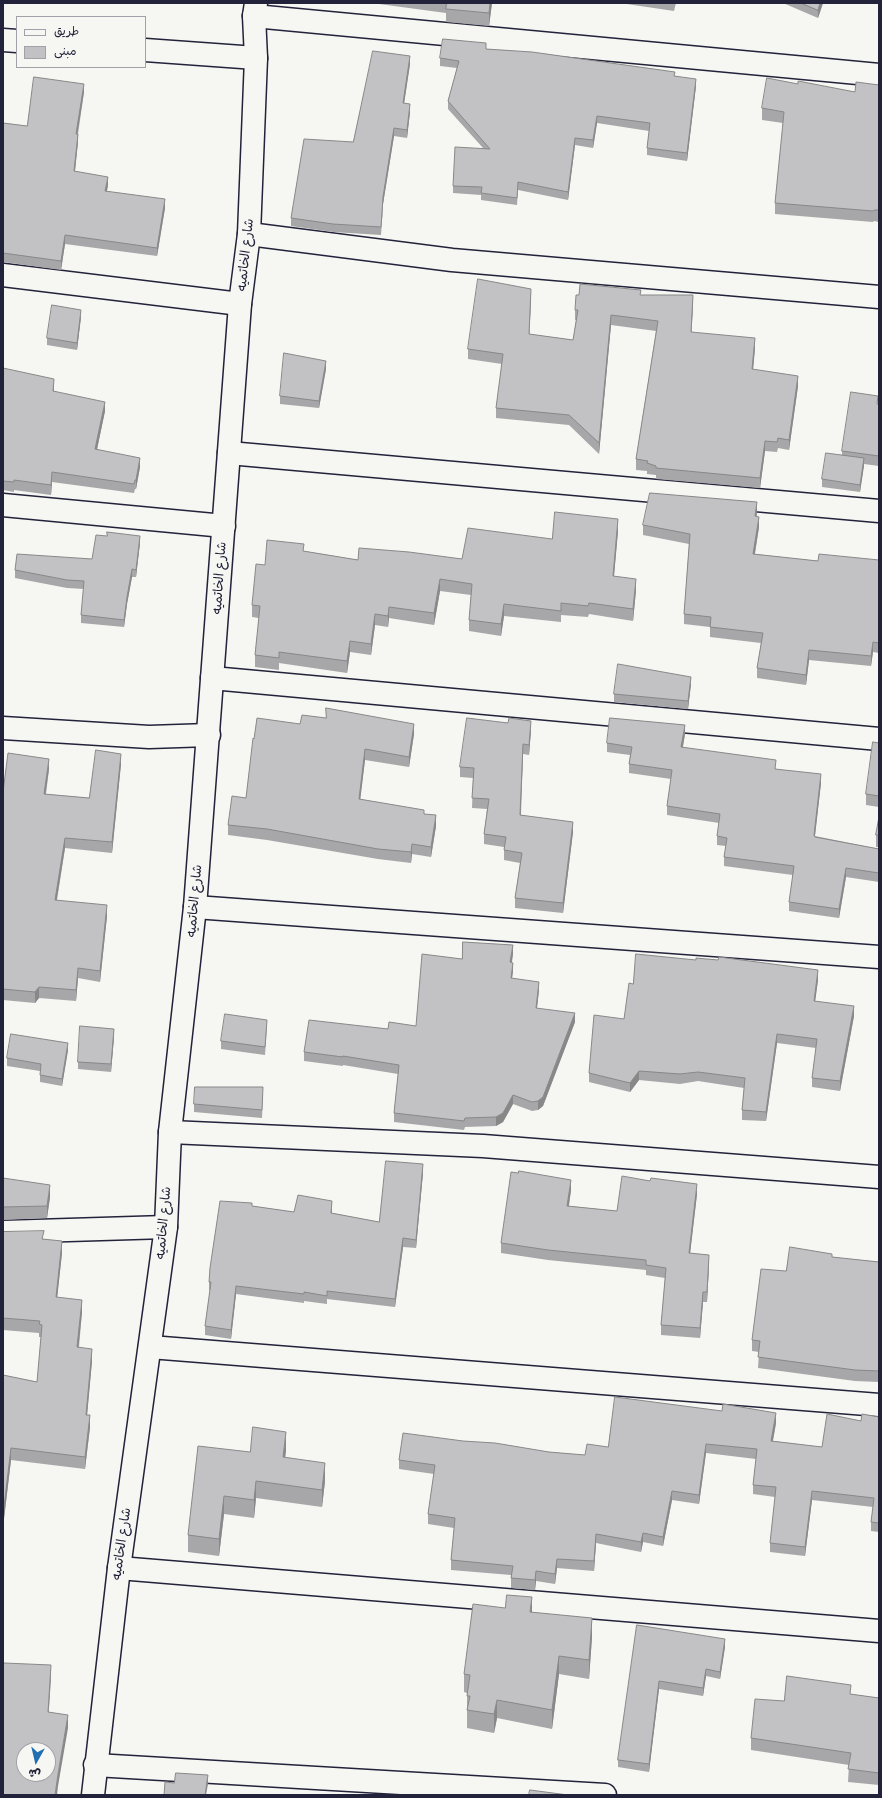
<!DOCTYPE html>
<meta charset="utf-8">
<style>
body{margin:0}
#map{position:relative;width:882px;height:1798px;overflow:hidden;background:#f6f6f2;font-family:"Balsamiq Sans","Playpen Sans Arabic",sans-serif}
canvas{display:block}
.frame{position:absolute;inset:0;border:4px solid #22223b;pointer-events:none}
.legend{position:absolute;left:16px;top:16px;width:130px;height:52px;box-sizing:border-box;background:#f6f6f2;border:1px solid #a1a1a9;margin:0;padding:5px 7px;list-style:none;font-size:12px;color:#22223b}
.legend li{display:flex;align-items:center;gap:8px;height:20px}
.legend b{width:20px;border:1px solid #a1a1a9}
.north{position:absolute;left:16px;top:1742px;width:40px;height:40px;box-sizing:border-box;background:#f6f6f2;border:1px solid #a1a1a9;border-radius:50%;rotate:188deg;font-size:11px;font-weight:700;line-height:16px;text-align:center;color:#22223b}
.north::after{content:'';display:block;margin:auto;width:14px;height:18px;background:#1f6fb2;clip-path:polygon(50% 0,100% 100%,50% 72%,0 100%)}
</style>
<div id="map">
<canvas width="882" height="1798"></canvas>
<div class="frame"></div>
<ul class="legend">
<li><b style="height:5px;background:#f6f6f2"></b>طريق</li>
<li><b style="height:11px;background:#c2c2c4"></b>مبنى</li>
</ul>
<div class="north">ش</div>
</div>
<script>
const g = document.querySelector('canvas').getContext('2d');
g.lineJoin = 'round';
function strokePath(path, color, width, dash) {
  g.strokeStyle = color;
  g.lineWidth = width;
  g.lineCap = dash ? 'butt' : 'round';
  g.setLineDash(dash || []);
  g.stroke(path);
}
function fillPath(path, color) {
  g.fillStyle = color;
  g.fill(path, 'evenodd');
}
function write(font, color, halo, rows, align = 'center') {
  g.font = font + ' "Balsamiq Sans","Playpen Sans Arabic",sans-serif';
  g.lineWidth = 3;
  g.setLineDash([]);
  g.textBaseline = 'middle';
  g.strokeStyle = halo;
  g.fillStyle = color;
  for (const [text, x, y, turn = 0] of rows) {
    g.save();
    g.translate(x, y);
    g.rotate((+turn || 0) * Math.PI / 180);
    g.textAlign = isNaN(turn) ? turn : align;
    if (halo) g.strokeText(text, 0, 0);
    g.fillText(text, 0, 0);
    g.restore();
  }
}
const street = new Path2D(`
 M 254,16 L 879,75
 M 3,40 L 17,41
 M 145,50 L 256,58
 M 249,234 L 452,260 L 879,297
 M 3,275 L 240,304
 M 229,453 L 879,511
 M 3,505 L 224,526
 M 212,678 L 879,739
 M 3,728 L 149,737 L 209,735
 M 195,907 L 879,957
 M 170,1132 L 483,1146 L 879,1177
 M 3,1232 L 166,1227
 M 150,1347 L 879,1405
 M 119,1568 L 879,1631
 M 95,1765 L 605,1795`);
const secondary = new Path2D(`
 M 93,1795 L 119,1568 L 166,1227 L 170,1132 L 195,907 L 240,304 L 249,234 L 256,58 L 254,16 L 256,3`);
const wall = new Path2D(`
 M 379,3 L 492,3 L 489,26 L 446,22 L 446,13 L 379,4 Z
 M 620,3 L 676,3 L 674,11 Z
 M 783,3 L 823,3 L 818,18 Z
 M 486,49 L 675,76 L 696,86 L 687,161 L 647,155 L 647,148 L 649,131 L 597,123 L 593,148 L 575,145 L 568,200 L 518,190 L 517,205 L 481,200 L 481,195 L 453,193 L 453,186 L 483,148 L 448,109 L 448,101 L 457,68 L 440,66 L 440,58 Z
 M 410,64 L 404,103 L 410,112 L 407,138 L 394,136 L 383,204 L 381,235 L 333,232 L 291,226 L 291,218 L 353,142 Z
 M 798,84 L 855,92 L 879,85 L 879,222 L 874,221 L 873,222 L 775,214 L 775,203 L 783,123 L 762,120 L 762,108 Z
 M 84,92 L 78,134 L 78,142 L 75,171 L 108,185 L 107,191 L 165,208 L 157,256 L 65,244 L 61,270 L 3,262 L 3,123 L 27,126 Z
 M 641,295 L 693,305 L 691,332 L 755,348 L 753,370 L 798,386 L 789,450 L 778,448 L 777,452 L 765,451 L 760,488 L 656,479 L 656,475 L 647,474 L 647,471 L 636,470 L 636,459 L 656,331 L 611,325 L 599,454 L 569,425 L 496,418 L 496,408 L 502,364 L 468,359 L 468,349 L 531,299 L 529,334 L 573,340 L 576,320 L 575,320 L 575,310 Z
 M 81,317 L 77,350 L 47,345 L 47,338 Z
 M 3,368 L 54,389 L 54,391 L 105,411 L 97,449 L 140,467 L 136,489 L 135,489 L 134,493 L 52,482 L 51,495 L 14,490 L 14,492 L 3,490 Z
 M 326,369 L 319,408 L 280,404 L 280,396 Z
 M 878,404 L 879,404 L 879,466 L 864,464 L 860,492 L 822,487 L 822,479 L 842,455 L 842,451 Z
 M 757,513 L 756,517 L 759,527 L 755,554 L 818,561 L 879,560 L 879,653 L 873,652 L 871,666 L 809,660 L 806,685 L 757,678 L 757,668 L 761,643 L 710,637 L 710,627 L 684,624 L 684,614 L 689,544 L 643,535 L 643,525 Z
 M 618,531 L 614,576 L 636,590 L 633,621 L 589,614 L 588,617 L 561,615 L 561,622 L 504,616 L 501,636 L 469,631 L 469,620 L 471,595 L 440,591 L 434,625 L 389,618 L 388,627 L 375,625 L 371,655 L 350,652 L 347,673 L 279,663 L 279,670 L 255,667 L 255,655 L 259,618 L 252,617 L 252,605 L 304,551 L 358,560 L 462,559 L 552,539 Z
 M 140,543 L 136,577 L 132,577 L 127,604 L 124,627 L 81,623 L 81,615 L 84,589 L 67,588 L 15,578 L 15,570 L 92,559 Z
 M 691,684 L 688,709 L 614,702 L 614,694 Z
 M 300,724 L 414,734 L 409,767 L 365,760 L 360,799 L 424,814 L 436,826 L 431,857 L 412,854 L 411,863 L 378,859 L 267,840 L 228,835 L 228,825 L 246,798 L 254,739 Z
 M 531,730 L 529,755 L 523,754 L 521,815 L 573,832 L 563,913 L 515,908 L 515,898 L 520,863 L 504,860 L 504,847 L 484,844 L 484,834 L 487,809 L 472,808 L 473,778 L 460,777 L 460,767 Z
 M 685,734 L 683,747 L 776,769 L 821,783 L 815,836 L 879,849 L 879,882 L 846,877 L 839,918 L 789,911 L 789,902 L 793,875 L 724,866 L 724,857 L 726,846 L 717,845 L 717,836 L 719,823 L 667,815 L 667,806 L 671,779 L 629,773 L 629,764 L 630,755 L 607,752 L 607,743 Z
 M 879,743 L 879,807 L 866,805 L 866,794 Z
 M 121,764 L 112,853 L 65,848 L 57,900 L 107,916 L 100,982 L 78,978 L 76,1001 L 39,998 L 35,1003 L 3,1000 L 3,792 L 49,769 L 46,794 L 89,798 Z
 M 879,817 L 879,847 L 876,847 L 876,835 Z
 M 513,954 L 512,962 L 513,971 L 512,978 L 539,990 L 537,1008 L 575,1022 L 543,1106 L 538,1110 L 532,1111 L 513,1104 L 503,1122 L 496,1126 L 465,1127 L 464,1130 L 394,1122 L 394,1113 L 398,1074 L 343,1065 L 343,1066 L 304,1061 L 304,1052 L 388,1029 L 416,1026 L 462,959 Z
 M 818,980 L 815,1001 L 854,1016 L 840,1091 L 812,1087 L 812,1078 L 816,1048 L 777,1043 L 766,1121 L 742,1120 L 742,1110 L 744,1088 L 698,1081 L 680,1084 L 639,1080 L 630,1092 L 589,1082 L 589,1073 L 624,1019 L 633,984 Z
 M 267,1027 L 265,1055 L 221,1049 L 221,1041 Z
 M 114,1037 L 111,1072 L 78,1069 L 78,1062 Z
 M 68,1050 L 62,1086 L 40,1082 L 40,1071 L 7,1066 L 7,1058 Z
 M 263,1094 L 262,1118 L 194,1112 L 194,1104 Z
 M 423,1173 L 416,1248 L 403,1247 L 395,1307 L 327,1299 L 327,1304 L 304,1301 L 304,1303 L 236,1294 L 231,1339 L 205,1335 L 205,1326 L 210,1290 L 209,1290 L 209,1282 L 252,1206 L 294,1212 L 332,1209 L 332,1213 L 379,1222 Z
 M 3,1178 L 50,1197 L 47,1218 L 3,1220 Z
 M 571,1190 L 569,1206 L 617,1211 L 697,1194 L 690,1253 L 709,1265 L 707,1302 L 703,1302 L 700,1338 L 661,1335 L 661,1325 L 665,1278 L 646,1275 L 646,1270 L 548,1260 L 501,1253 L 501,1243 Z
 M 3,1232 L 44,1239 L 62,1253 L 57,1297 L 82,1312 L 79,1347 L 92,1361 L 87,1415 L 90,1427 L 85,1469 L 11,1460 L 3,1527 L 3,1375 L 37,1382 L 41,1337 L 39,1337 L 39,1333 L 3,1330 Z
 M 832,1257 L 879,1262 L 879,1382 L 855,1381 L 758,1368 L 759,1352 L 752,1351 L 752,1340 L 786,1271 Z
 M 879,1417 L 879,1532 L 871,1531 L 871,1522 L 873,1507 L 812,1500 L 805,1556 L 770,1552 L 770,1543 L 775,1497 L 753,1494 L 753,1485 L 756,1459 L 706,1453 L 699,1504 L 672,1500 L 663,1546 L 643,1542 L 641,1552 L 596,1543 L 594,1571 L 557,1568 L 555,1584 L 536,1581 L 535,1590 L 511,1588 L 511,1575 L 451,1570 L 451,1560 L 454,1528 L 428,1524 L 428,1514 L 434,1474 L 399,1469 L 399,1460 L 463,1441 L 549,1452 L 585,1455 L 608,1447 L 776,1423 L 773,1441 L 822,1447 L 861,1421 Z
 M 286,1450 L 285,1458 L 325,1481 L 322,1507 L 256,1498 L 254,1518 L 224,1514 L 219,1556 L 188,1552 L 188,1535 L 250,1452 Z
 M 532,1612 L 592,1637 L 589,1679 L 559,1674 L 552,1729 L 497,1718 L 494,1733 L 467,1728 L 467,1693 L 464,1692 L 464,1674 Z
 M 637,1625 L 725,1647 L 720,1679 L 706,1676 L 703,1696 L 659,1689 L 649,1772 L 618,1767 L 618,1760 Z
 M 851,1694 L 879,1698 L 879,1785 L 848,1782 L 849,1765 L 751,1750 L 751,1738 L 784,1701 Z`);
const shadedWall = new Path2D(`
 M 490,3 L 492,3 L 489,26 L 489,13 Z
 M 820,3 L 823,3 L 818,18 L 818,10 Z
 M 410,56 L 410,64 L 403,111 L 403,103 Z
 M 696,79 L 696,86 L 687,161 L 687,153 Z
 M 84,84 L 84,92 L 76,142 L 76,134 Z
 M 410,104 L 410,112 L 407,138 L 407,130 Z
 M 597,116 L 597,123 L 593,148 L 593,140 Z
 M 394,128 L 394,136 L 383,204 L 381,235 L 383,197 Z
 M 78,134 L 78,142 L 74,180 L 74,171 Z
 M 575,138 L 575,145 L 568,200 L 568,192 Z
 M 108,177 L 108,185 L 105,199 L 105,191 Z
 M 165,199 L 165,208 L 157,256 L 157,248 Z
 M 65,235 L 65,244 L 61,270 L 61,261 Z
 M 531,289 L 531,299 L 529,344 L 529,334 Z
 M 693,295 L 693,305 L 691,342 L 691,332 Z
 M 81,310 L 81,317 L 77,350 L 77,343 Z
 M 611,315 L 611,325 L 599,454 L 599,443 Z
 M 755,338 L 755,348 L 752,380 L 752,369 Z
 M 326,361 L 326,369 L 319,408 L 319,401 Z
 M 798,376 L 798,386 L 789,450 L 789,440 Z
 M 54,379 L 54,389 L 53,401 L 53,391 Z
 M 105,402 L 105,411 L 95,459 L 95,449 Z
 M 765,441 L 765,451 L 760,488 L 760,478 Z
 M 140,458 L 140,467 L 136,489 L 136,480 Z
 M 864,458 L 864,466 L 860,492 L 860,485 Z
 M 52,472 L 52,482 L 51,495 L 51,485 Z
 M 757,502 L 757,513 L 755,527 L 755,516 Z
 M 759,517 L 759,527 L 753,564 L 753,554 Z
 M 618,519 L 618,531 L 613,587 L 613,576 Z
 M 140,536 L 140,543 L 136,577 L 136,570 Z
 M 132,569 L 132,577 L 127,604 L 124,627 L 124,620 L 127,597 Z
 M 440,579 L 440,591 L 434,625 L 434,613 Z
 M 636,579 L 636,590 L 633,621 L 633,609 Z
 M 504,604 L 504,616 L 501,636 L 501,624 Z
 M 389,607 L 389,618 L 388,627 L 388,616 Z
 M 375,614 L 375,625 L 371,655 L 371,644 Z
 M 350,641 L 350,652 L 347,673 L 347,661 Z
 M 873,642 L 873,652 L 871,666 L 871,656 Z
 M 809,650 L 809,660 L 806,685 L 806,675 Z
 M 691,677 L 691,684 L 688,709 L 688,701 Z
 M 531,721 L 531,730 L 529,755 L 529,745 Z
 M 414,724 L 414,734 L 409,767 L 409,757 Z
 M 685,725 L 685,734 L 681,756 L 681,747 Z
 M 523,744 L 523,754 L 520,825 L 520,815 Z
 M 365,749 L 365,760 L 359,810 L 359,799 Z
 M 121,754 L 121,764 L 112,853 L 112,842 Z
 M 49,759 L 49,769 L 44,804 L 44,794 Z
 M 821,774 L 821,783 L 814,844 L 814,835 Z
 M 436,815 L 436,826 L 431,857 L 431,847 Z
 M 573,822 L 573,832 L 563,913 L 563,903 Z
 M 65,838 L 65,848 L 55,910 L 55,900 Z
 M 412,844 L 412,854 L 411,863 L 411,852 Z
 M 846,868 L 846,877 L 839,918 L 839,909 Z
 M 107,905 L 107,916 L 100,982 L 100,971 Z
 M 513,945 L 513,954 L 510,971 L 510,962 Z
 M 513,963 L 513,971 L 511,986 L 511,978 Z
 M 78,968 L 78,978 L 76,1001 L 76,990 Z
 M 818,970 L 818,980 L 814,1010 L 814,1001 Z
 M 539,982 L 539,990 L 536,1016 L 536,1008 Z
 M 39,987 L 39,998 L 35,1003 L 35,992 Z
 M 854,1006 L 854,1016 L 840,1091 L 840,1081 Z
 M 575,1013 L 575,1022 L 543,1106 L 538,1110 L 538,1101 Z
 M 114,1029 L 114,1037 L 111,1072 L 111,1064 Z
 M 777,1034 L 777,1043 L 766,1121 L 766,1112 Z
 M 68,1043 L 68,1050 L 62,1086 L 62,1079 Z
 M 639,1071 L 639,1080 L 630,1092 L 630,1083 Z
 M 513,1095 L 513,1104 L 503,1122 L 496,1126 L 496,1117 Z
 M 423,1164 L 423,1173 L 416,1248 L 416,1240 Z
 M 571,1180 L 571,1190 L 567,1216 L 567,1206 Z
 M 697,1184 L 697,1194 L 689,1263 L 689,1253 Z
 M 50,1185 L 50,1197 L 47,1218 L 47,1206 Z
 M 332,1201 L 332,1209 L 331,1222 L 331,1213 Z
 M 403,1238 L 403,1247 L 395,1307 L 395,1299 Z
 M 62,1241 L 62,1253 L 56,1309 L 56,1297 Z
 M 709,1255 L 709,1265 L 707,1302 L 707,1292 Z
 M 236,1286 L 236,1294 L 231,1339 L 231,1330 Z
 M 703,1292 L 703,1302 L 700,1338 L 700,1328 Z
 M 82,1300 L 82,1312 L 77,1360 L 77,1347 Z
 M 92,1349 L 92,1361 L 86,1427 L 86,1415 Z
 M 776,1413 L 776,1423 L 771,1450 L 771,1441 Z
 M 90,1415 L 90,1427 L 85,1469 L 85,1457 Z
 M 286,1432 L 286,1450 L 283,1475 L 283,1457 Z
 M 706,1444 L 706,1453 L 699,1504 L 699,1495 Z
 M 11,1448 L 11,1460 L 3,1527 L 3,1515 Z
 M 325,1463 L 325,1481 L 322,1507 L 322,1490 Z
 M 256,1481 L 256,1498 L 254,1518 L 254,1500 Z
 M 672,1491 L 672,1500 L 663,1546 L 663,1537 Z
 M 812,1491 L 812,1500 L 805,1556 L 805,1547 Z
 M 224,1496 L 224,1514 L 219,1556 L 219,1539 Z
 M 643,1533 L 643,1542 L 641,1552 L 641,1542 Z
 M 596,1534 L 596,1543 L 594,1571 L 594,1561 Z
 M 557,1559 L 557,1568 L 555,1584 L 555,1574 Z
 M 536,1571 L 536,1581 L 535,1590 L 535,1580 Z
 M 532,1597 L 532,1615 L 530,1612 Z
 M 592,1618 L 592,1637 L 589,1679 L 589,1660 Z
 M 725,1639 L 725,1647 L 720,1679 L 720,1672 Z
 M 559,1656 L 559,1674 L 552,1729 L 552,1710 Z
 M 51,1665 L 51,1678 L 48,1724 L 48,1712 Z
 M 706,1669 L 706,1676 L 703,1696 L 703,1688 Z
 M 659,1681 L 659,1689 L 649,1772 L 649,1764 Z
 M 497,1700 L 497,1718 L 494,1733 L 494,1714 Z
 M 68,1715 L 68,1728 L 58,1786 L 57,1795 L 55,1795 L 58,1774 Z
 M 208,1775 L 208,1784 L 206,1795 L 205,1795 Z`);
const building = new Path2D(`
 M 447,3 L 490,3 L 489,13 L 446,9 Z
 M 801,3 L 820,3 L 818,10 Z
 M 443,39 L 486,43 L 486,49 L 532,52 L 675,72 L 674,76 L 696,79 L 687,153 L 647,148 L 650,123 L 597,116 L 593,140 L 575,138 L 568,192 L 518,182 L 517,198 L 481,193 L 482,187 L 453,186 L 455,147 L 490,149 L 448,101 L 459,61 L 440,58 Z
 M 373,51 L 410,56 L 403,103 L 410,104 L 407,130 L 394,128 L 383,197 L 381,227 L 333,224 L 291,218 L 304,139 L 353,142 Z
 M 34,77 L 84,84 L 76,134 L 78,134 L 74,171 L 108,177 L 105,191 L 165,199 L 157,248 L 65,235 L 61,261 L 3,253 L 3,123 L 27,126 Z
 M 767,78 L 798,84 L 798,81 L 855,92 L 856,82 L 879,85 L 879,210 L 874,210 L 873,211 L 775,203 L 784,112 L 762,108 Z
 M 478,279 L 531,289 L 529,334 L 573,340 L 578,310 L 575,310 L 576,295 L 579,295 L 580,284 L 641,290 L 640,295 L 693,295 L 691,332 L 755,338 L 752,369 L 798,376 L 789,440 L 778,438 L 777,442 L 765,441 L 760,478 L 656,468 L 656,466 L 647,463 L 648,461 L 636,459 L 658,321 L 611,315 L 599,443 L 569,415 L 496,408 L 503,354 L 468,349 Z
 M 52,305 L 81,310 L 77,343 L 47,338 Z
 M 284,353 L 326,361 L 319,401 L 280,396 Z
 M 3,368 L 54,379 L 53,391 L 105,402 L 95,449 L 140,458 L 136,480 L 135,480 L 134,484 L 52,472 L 51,485 L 14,480 L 14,482 L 3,481 Z
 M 851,392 L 878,396 L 877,404 L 879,404 L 879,456 L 842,451 Z
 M 826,453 L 864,458 L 860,485 L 822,479 Z
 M 650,493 L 757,502 L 755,516 L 759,517 L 753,554 L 818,561 L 819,554 L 879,560 L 879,643 L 873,642 L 871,656 L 809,650 L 806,675 L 757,668 L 763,633 L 710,627 L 711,617 L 684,614 L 690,534 L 643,525 Z
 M 555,512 L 618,519 L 613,576 L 636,579 L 633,609 L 589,603 L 588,606 L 561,603 L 561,611 L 504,604 L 501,624 L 469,620 L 472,584 L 440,579 L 434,613 L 389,607 L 388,616 L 375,614 L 371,644 L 350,641 L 347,661 L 279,652 L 279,658 L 255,655 L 260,606 L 252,605 L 256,564 L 265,565 L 267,540 L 304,544 L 303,551 L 358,560 L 359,548 L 409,552 L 462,559 L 468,528 L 552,539 Z
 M 107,532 L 140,536 L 136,570 L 132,569 L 127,597 L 124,620 L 81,615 L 84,581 L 67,580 L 15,570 L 17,554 L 92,559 L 96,535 L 107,536 Z
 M 618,664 L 691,677 L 688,701 L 614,694 Z
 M 326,708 L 414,724 L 409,757 L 365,749 L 359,799 L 424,810 L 424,814 L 436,815 L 431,847 L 412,844 L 411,852 L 378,849 L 267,829 L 228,825 L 232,796 L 246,798 L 253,738 L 254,739 L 257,718 L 300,724 L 302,715 L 326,718 Z
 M 467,718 L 508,723 L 509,718 L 531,721 L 529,745 L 523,744 L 520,815 L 573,822 L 563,903 L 515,898 L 522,853 L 504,850 L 506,837 L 484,834 L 489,799 L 472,798 L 474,768 L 460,767 Z
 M 610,718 L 685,725 L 681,747 L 776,760 L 775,769 L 821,774 L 814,835 L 815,837 L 879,849 L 879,873 L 846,868 L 839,909 L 789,902 L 794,866 L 724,857 L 727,838 L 717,836 L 720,814 L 667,806 L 672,770 L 629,764 L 632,747 L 607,743 Z
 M 873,742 L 879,743 L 879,796 L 866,794 Z
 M 96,750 L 121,754 L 112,842 L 65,838 L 55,900 L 107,905 L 100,971 L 78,968 L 76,990 L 39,987 L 35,992 L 3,989 L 3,792 L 8,753 L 49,759 L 44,794 L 89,798 Z
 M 879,817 L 879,835 L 876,835 Z
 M 463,942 L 513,945 L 510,962 L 513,963 L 511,978 L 539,982 L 536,1008 L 575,1013 L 543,1097 L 538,1101 L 532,1102 L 513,1095 L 503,1113 L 496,1117 L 465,1118 L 464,1121 L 394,1113 L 399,1065 L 343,1056 L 343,1057 L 304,1052 L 309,1020 L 388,1029 L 389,1022 L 416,1026 L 422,954 L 462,959 Z
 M 636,954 L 696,960 L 696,958 L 718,960 L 719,957 L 818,970 L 814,1001 L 854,1006 L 840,1081 L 812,1078 L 817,1039 L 777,1034 L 766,1112 L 742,1110 L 745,1078 L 698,1072 L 680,1074 L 639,1071 L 630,1083 L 589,1073 L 594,1015 L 624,1019 L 629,983 L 633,984 Z
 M 225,1014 L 267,1020 L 265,1047 L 221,1041 Z
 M 80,1026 L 114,1029 L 111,1064 L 78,1062 Z
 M 11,1034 L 68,1043 L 62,1079 L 40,1075 L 41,1064 L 7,1058 Z
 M 195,1087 L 263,1087 L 262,1110 L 194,1104 Z
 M 386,1161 L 423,1164 L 416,1240 L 403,1238 L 395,1299 L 327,1291 L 327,1296 L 304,1292 L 304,1294 L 236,1286 L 231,1330 L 205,1326 L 211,1282 L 209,1282 L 210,1268 L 220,1201 L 252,1203 L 252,1206 L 294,1212 L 298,1195 L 332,1201 L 331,1213 L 379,1222 Z
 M 519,1171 L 571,1180 L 567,1206 L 617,1211 L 622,1176 L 650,1181 L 651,1178 L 697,1184 L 689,1253 L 709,1255 L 707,1292 L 703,1292 L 700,1328 L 661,1325 L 666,1268 L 646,1265 L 646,1260 L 548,1250 L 501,1243 L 511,1172 L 518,1173 Z
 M 3,1178 L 50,1185 L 47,1206 L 3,1207 Z
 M 44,1231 L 42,1239 L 62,1241 L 56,1297 L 82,1300 L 77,1347 L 92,1349 L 86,1415 L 90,1415 L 85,1457 L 11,1448 L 3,1515 L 3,1375 L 37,1382 L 42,1325 L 39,1324 L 40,1321 L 3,1318 L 3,1232 Z
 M 790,1247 L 832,1254 L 832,1257 L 879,1262 L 879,1371 L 855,1370 L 758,1357 L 760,1341 L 752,1340 L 761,1269 L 786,1271 Z
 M 615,1397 L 722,1411 L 723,1404 L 776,1413 L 771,1441 L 822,1447 L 827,1414 L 861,1421 L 862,1414 L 879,1417 L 879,1523 L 871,1522 L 874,1498 L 812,1491 L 805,1547 L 770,1543 L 776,1487 L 753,1485 L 757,1449 L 706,1444 L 699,1495 L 672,1491 L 663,1537 L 643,1533 L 641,1542 L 596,1534 L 594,1561 L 557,1559 L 555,1574 L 536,1571 L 535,1580 L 511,1578 L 513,1566 L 451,1560 L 455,1518 L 428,1514 L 435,1465 L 399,1460 L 403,1433 L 463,1441 L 495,1443 L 549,1452 L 585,1455 L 587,1444 L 608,1447 Z
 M 253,1427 L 286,1432 L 283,1457 L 325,1463 L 322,1490 L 256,1481 L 254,1500 L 224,1496 L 219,1539 L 188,1535 L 198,1446 L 250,1452 Z
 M 507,1595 L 532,1597 L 530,1612 L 592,1618 L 589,1660 L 559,1656 L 552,1710 L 497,1700 L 494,1714 L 467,1710 L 470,1696 L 467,1696 L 470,1675 L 464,1674 L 473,1604 L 505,1608 Z
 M 637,1625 L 725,1639 L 720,1672 L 706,1669 L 703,1688 L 659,1681 L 649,1764 L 618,1760 Z
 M 4,1663 L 51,1665 L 48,1712 L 68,1715 L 58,1774 L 55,1795 L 3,1795 L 3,1679 ZM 24,1750 L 48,1750 L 48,1774 L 24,1774 Z
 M 787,1676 L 851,1685 L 850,1694 L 879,1698 L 879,1773 L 848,1769 L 851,1753 L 751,1738 L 755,1699 L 784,1701 Z
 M 176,1773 L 208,1775 L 205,1795 L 164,1795 L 165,1782 L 174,1783 Z
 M 530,1790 L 568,1795 L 529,1795 Z`);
const streetNames = [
 ["شارع الخاتميه",246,255,-84],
 ["شارع الخاتميه",220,578,-86],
 ["شارع الخاتميه",195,901,-85],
 ["شارع الخاتميه",164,1223,-85],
 ["شارع الخاتميه",122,1544,-82]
];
strokePath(street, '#22223b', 25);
strokePath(secondary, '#22223b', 25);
strokePath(street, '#f6f6f2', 22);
strokePath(secondary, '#f6f6f2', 22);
fillPath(wall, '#a7a7a9');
fillPath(shadedWall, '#888889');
fillPath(building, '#c2c2c4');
strokePath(building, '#888889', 1);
write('13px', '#22223b', '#f6f6f2', streetNames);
</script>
